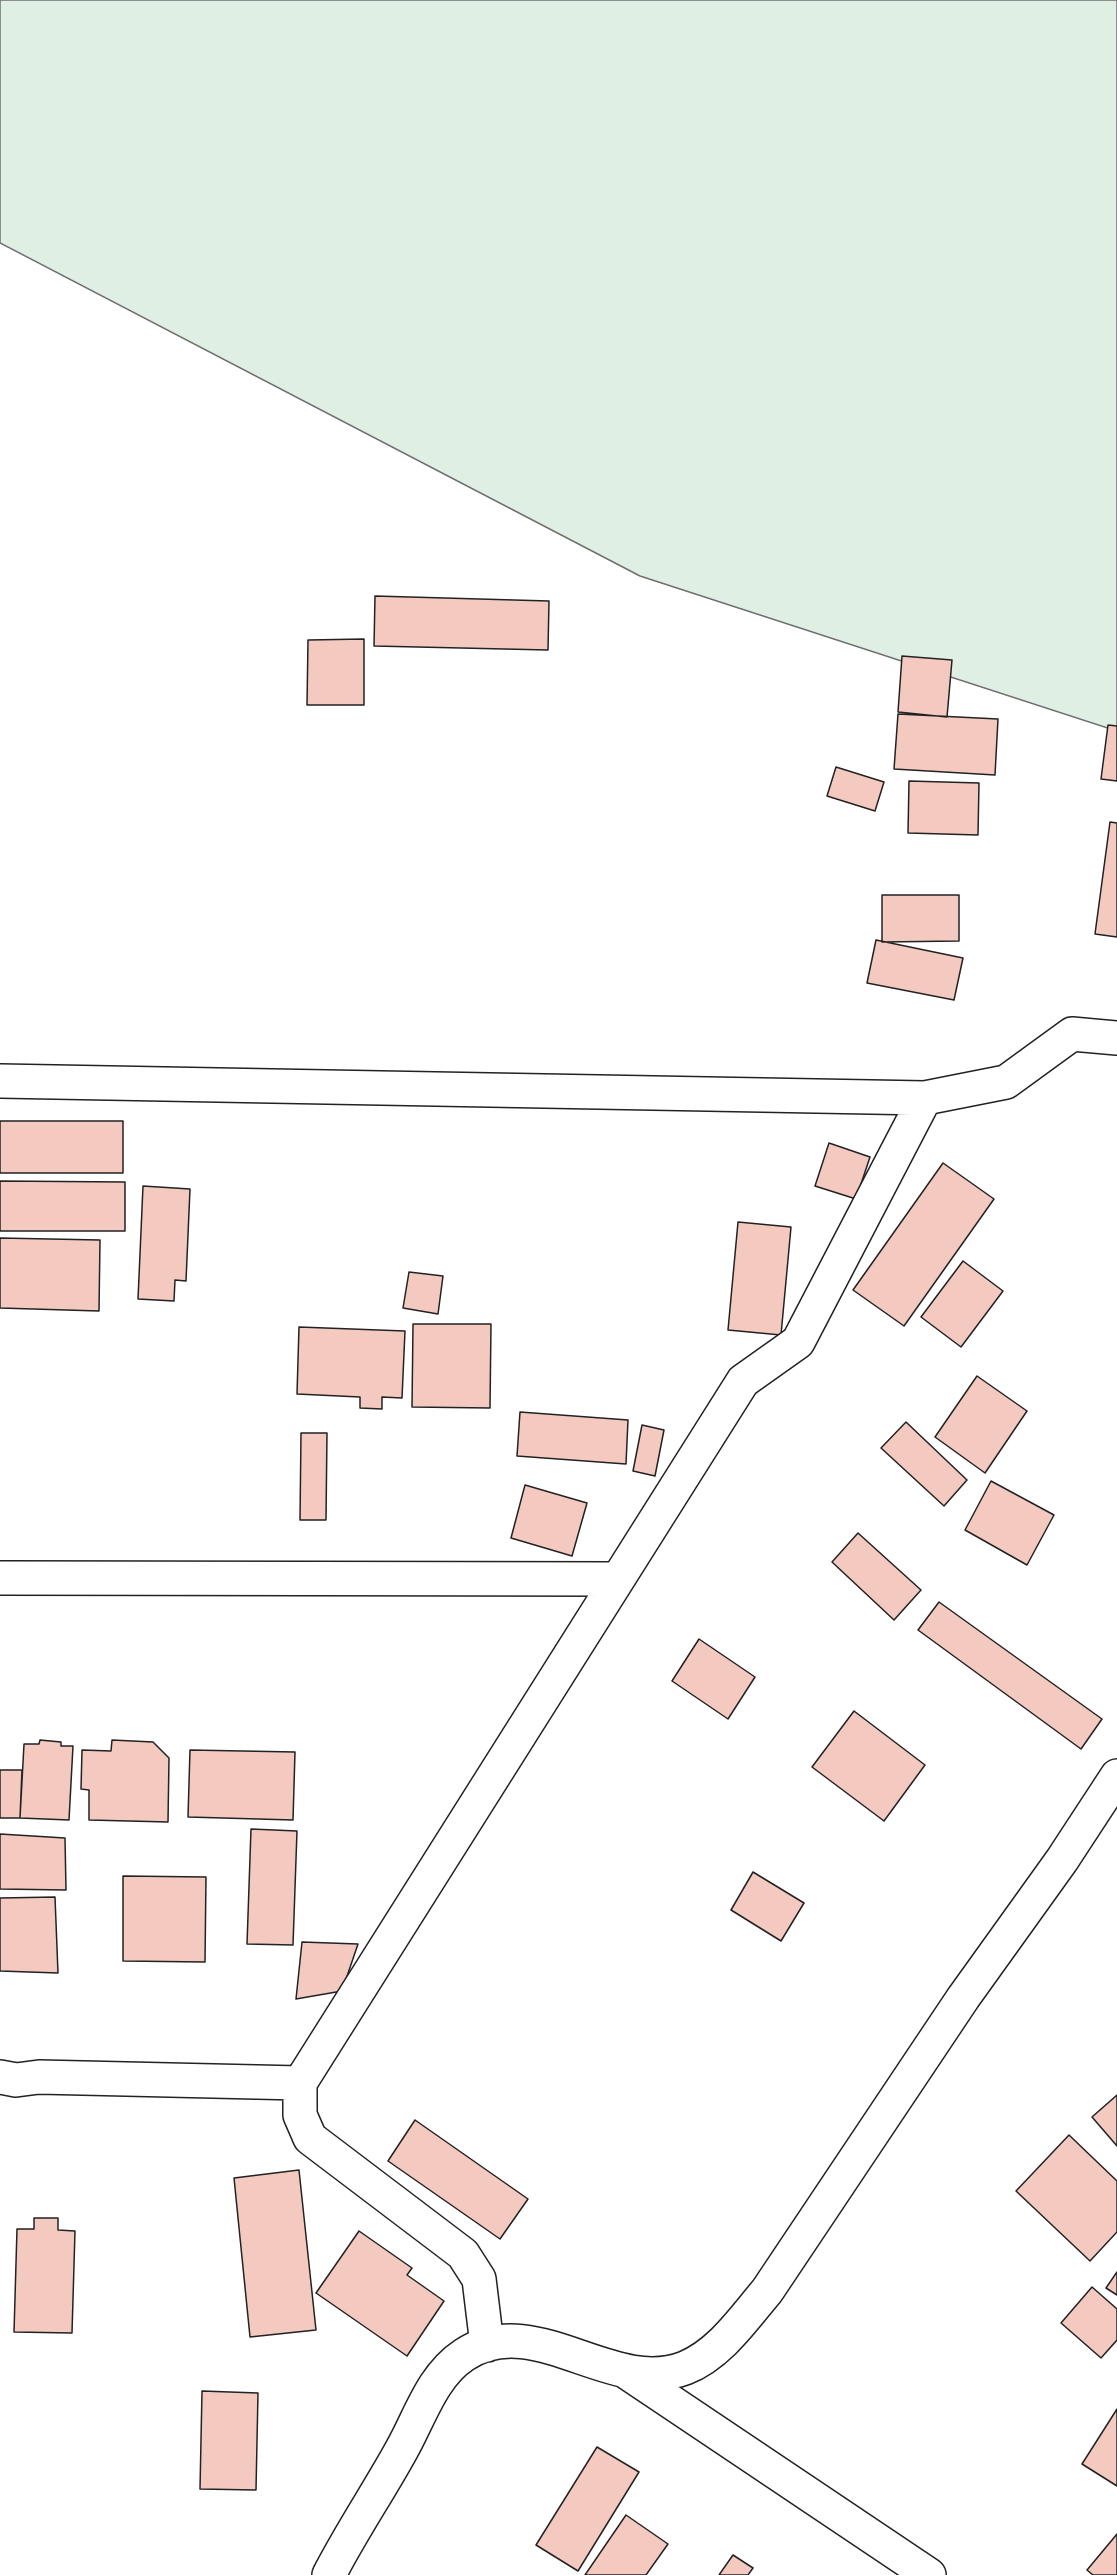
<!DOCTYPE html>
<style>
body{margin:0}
canvas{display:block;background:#fff}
</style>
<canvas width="1117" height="2575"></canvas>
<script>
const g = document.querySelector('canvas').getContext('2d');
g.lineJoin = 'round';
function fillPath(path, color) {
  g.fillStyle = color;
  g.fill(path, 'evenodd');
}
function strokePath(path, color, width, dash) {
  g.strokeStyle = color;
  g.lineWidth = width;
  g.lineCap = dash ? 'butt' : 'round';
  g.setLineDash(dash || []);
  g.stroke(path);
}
const green = new Path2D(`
 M 0,0 L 1117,0 L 1117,731 L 640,576 L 0,243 Z`);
const building = new Path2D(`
 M 375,596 L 549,601 L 548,650 L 374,646 Z
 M 364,639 L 364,705 L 307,705 L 308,640 Z
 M 902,656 L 952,660 L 947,717 L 898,712 Z
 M 898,714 L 998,719 L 995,775 L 894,769 Z
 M 1108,725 L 1117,726 L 1117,781 L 1101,779 Z
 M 836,767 L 884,782 L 875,811 L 827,796 Z
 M 909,781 L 979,783 L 978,835 L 908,833 Z
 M 1110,822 L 1117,823 L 1117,937 L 1095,934 Z
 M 882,895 L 959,895 L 959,941 L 882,942 Z
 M 876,940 L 963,958 L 954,1000 L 867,983 Z
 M 0,1121 L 123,1121 L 123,1173 L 0,1173 Z
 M 829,1143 L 870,1157 L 856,1199 L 815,1186 Z
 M 943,1163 L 994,1199 L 904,1326 L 853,1290 Z
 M 0,1181 L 125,1182 L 125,1231 L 0,1231 Z
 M 143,1186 L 190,1189 L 186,1281 L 175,1280 L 174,1301 L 138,1299 Z
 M 738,1222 L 791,1227 L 781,1335 L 728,1330 Z
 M 0,1238 L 100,1240 L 99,1311 L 0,1308 Z
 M 963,1261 L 1003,1291 L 961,1347 L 921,1317 Z
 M 409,1272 L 443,1276 L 438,1314 L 403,1308 Z
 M 413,1324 L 491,1324 L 490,1408 L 412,1407 Z
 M 299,1327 L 405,1331 L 402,1398 L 382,1397 L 382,1409 L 360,1408 L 360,1397 L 297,1394 Z
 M 977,1376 L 1027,1411 L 985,1473 L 935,1437 Z
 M 520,1412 L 628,1420 L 626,1464 L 517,1456 Z
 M 906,1422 L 967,1480 L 944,1506 L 881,1448 Z
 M 642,1425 L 664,1430 L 655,1476 L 633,1471 Z
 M 301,1433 L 327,1433 L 326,1520 L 300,1520 Z
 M 991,1481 L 1054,1515 L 1027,1565 L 965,1530 Z
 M 525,1485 L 587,1503 L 572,1556 L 511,1538 Z
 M 858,1533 L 921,1590 L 894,1620 L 832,1562 Z
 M 939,1602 L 1102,1719 L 1081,1749 L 918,1630 Z
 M 699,1639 L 755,1677 L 728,1719 L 672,1681 Z
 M 854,1711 L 925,1765 L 884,1821 L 812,1767 Z
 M 40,1740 L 61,1742 L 61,1746 L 73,1746 L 69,1820 L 20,1818 L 24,1744 L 39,1744 Z
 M 112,1740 L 153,1742 L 169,1758 L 168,1822 L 89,1820 L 89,1790 L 81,1789 L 82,1750 L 111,1751 Z
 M 190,1750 L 295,1752 L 293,1820 L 188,1817 Z
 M 0,1770 L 22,1770 L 20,1818 L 0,1818 Z
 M 251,1829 L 297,1831 L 293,1945 L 247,1944 Z
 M 0,1834 L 65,1838 L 66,1890 L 0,1889 Z
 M 753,1872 L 804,1903 L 781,1941 L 731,1910 Z
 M 123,1876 L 206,1877 L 205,1962 L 123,1961 Z
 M 55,1897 L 58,1973 L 0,1971 L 0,1898 Z
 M 302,1942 L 358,1944 L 342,1991 L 296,1999 Z
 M 1117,2095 L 1117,2146 L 1092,2117 Z
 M 415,2120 L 528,2199 L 500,2239 L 388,2161 Z
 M 1069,2135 L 1117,2181 L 1117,2232 L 1090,2261 L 1016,2191 Z
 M 299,2170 L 316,2330 L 250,2337 L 234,2178 Z
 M 34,2218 L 58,2218 L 58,2230 L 75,2231 L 72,2333 L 14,2332 L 17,2229 L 34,2229 Z
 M 359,2231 L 412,2268 L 407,2275 L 444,2301 L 407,2356 L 316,2293 Z
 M 1117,2272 L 1117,2295 L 1106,2288 Z
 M 1092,2287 L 1117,2309 L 1117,2340 L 1101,2358 L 1061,2323 Z
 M 202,2391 L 258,2393 L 256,2490 L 200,2489 Z
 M 1117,2409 L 1117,2486 L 1082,2464 Z
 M 597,2447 L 639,2472 L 578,2571 L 536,2545 Z
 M 626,2515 L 668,2544 L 646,2575 L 585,2575 Z
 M 1117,2534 L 1117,2575 L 1093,2575 L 1087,2570 Z
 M 733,2555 L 753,2568 L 748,2575 L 719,2575 Z`);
const street = new Path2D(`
 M 0,1081 L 925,1098 L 1006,1082 L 1072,1034 L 1117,1038
 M 0,1578 L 618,1579
 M 0,2077 L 16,2080 L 39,2077 L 300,2083
 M 487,2345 L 479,2279 L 463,2254 L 310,2138 L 300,2115 L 300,2083 L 743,1381 L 798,1342 L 925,1098
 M 625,2371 L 929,2575
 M 329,2575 C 351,2532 379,2491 402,2449 C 420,2417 432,2376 464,2355 C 535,2308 611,2397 685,2368 C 720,2354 744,2318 767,2291 L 963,1998 L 1062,1860 L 1117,1776`);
fillPath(green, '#e0efe3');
strokePath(green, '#6f6f6f', 1.5);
fillPath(building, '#f3c9c0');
strokePath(building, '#222', 1.5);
strokePath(street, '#222', 36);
strokePath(street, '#fff', 33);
</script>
